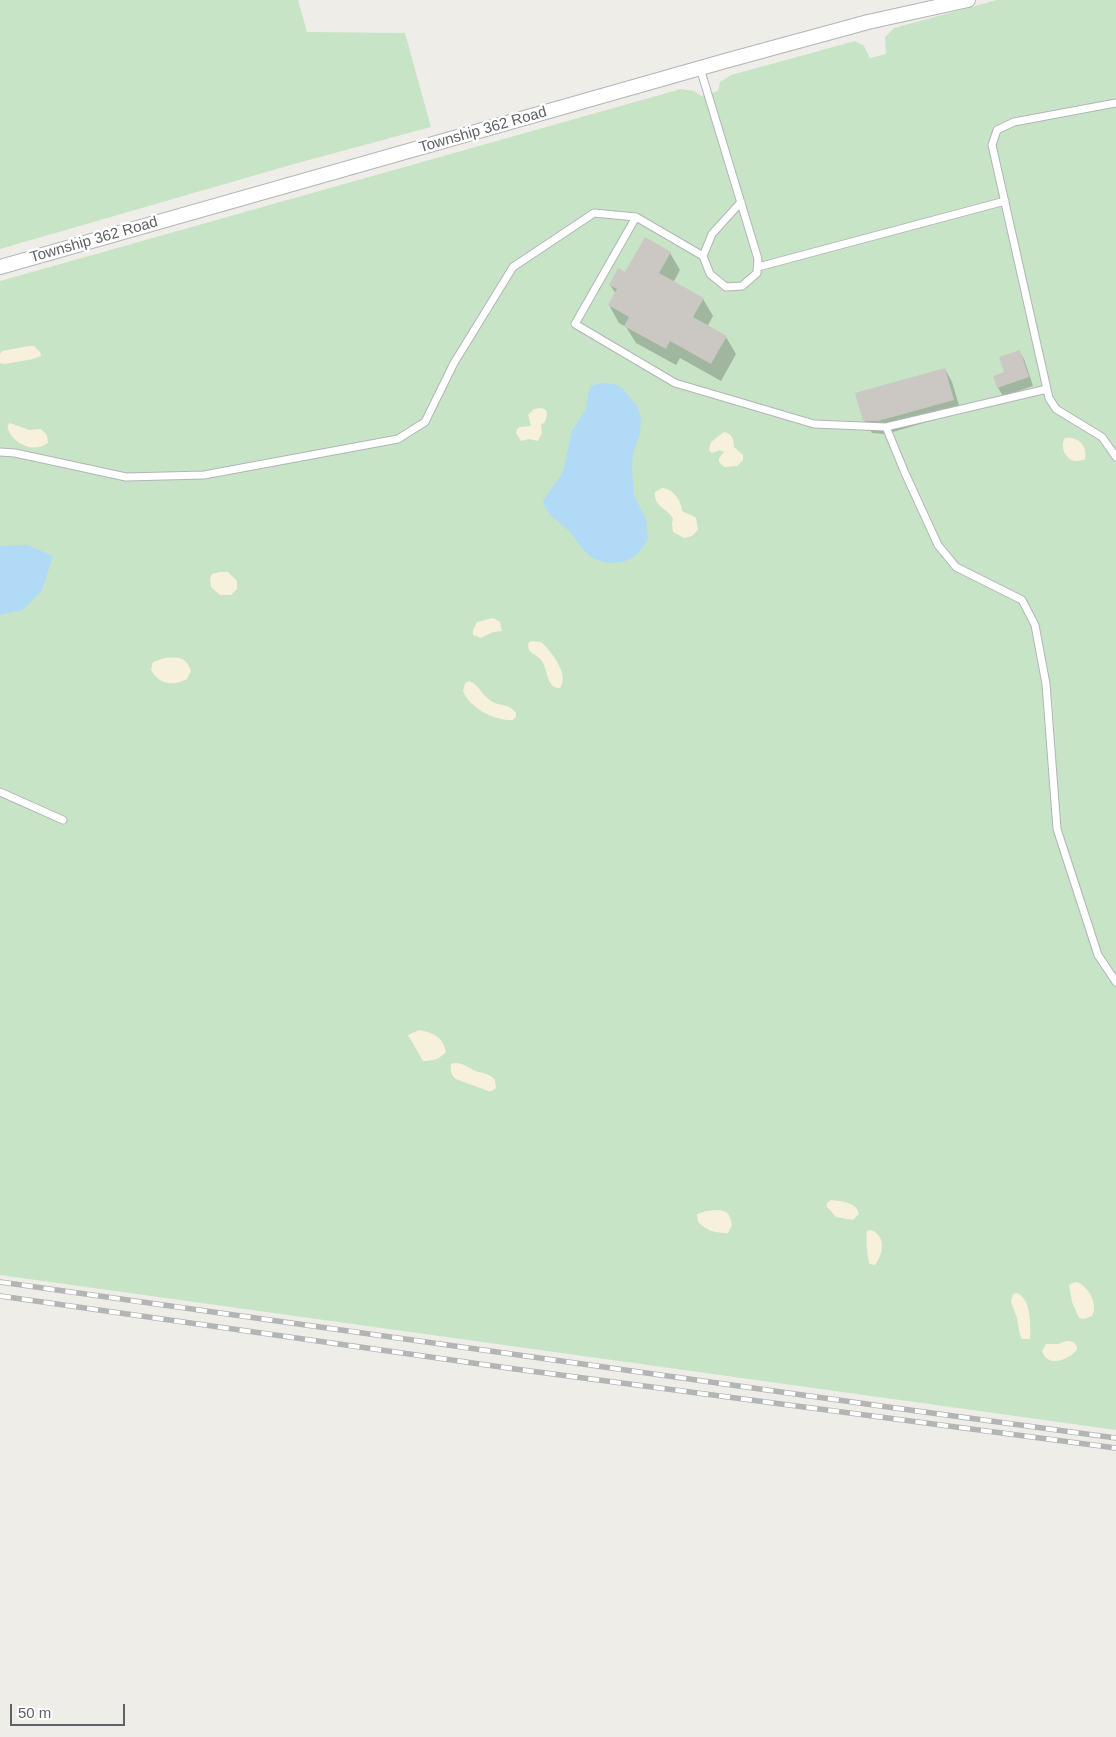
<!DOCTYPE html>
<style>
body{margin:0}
#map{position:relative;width:1116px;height:1737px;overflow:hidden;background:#efede8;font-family:Helvetica,sans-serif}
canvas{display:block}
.scale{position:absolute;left:10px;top:1704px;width:115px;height:22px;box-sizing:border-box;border:2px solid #5f6266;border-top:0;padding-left:6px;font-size:15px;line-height:18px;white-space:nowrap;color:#5f6266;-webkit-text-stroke:4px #fff;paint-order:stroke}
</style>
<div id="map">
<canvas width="1116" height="1737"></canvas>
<div class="scale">50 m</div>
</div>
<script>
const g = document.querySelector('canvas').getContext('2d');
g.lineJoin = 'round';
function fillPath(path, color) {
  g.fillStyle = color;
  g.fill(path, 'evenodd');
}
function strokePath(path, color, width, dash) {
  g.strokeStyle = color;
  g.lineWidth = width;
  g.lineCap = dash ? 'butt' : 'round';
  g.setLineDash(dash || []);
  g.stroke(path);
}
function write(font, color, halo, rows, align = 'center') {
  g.font = font + ' Helvetica,sans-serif';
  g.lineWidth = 5;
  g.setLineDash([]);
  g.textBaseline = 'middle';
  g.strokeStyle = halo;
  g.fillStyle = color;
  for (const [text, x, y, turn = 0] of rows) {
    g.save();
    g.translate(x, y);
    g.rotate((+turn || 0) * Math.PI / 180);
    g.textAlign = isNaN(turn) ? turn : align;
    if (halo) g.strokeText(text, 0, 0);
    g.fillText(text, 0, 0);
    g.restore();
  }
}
const green = new Path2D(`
 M 0,0 L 298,0 L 307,32 L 405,33 L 431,127 L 294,164 L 0,249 Z
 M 997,0 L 1116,0 L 1116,1430 L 0,1275 L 0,281 L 681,89 L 694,91 L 701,96 L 718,91 L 720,82 L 731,75 L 855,41 L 864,46 L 870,58 L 886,54 L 885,37 L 894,28 Z`);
const sand = new Path2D(`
 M 29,346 L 34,346 L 40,352 L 41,356 L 33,359 L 5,364 L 0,363 L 0,354 L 2,351 Z
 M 542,408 L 546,410 L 547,414 L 545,422 L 541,425 L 542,433 L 538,441 L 529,439 L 521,441 L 516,433 L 517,429 L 520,427 L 531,426 L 528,415 L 534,409 Z
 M 10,423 L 29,430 L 41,429 L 47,435 L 48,443 C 25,459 0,428 10,423 Z
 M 724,432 C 732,433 734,440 734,447 L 743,455 L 743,460 L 737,466 L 724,467 L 719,462 L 719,458 L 724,452 L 720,450 L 712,453 L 709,450 L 711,442 Z
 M 1065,438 C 1078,436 1088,446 1085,459 C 1084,460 1078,461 1076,461 C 1066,461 1059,446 1065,438 Z
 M 662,488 C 673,489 681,499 682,511 C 687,514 691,514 696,518 L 698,530 L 692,536 L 684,538 L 673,532 L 672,523 L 673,519 C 669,509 653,507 655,492 Z
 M 220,572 L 228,572 L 237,581 L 237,589 L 231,595 L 220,595 L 211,587 L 210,578 L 212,574 Z
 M 493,618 L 500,622 L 502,631 L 493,632 L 481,638 L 473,635 L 473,630 L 477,622 Z
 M 533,641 L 541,642 C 551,651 570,675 560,688 C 546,689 548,668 541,660 C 536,653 525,653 529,642 Z
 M 165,658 C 179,657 186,657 191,671 L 187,679 C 172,687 159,684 151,670 L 153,662 Z
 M 469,681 C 479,685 482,695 491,701 C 500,707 507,702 516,713 L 516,717 L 513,720 C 494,721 470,708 463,691 L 465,683 Z
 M 419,1030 C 434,1033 443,1037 446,1052 C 440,1059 432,1061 423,1061 L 408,1035 Z
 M 454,1063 C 463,1063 466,1066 473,1070 C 482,1074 489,1072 495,1080 L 496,1088 L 492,1091 L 488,1091 L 456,1079 C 451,1076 450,1070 451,1064 Z
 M 831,1200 C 841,1201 857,1202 859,1214 L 853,1220 L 836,1217 L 827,1207 L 827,1203 Z
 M 717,1210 C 728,1210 730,1215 732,1225 L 728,1233 C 716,1233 707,1231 698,1222 L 697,1214 L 706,1211 Z
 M 871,1230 C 886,1236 884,1253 875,1265 L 870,1264 C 867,1260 866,1237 867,1231 Z
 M 1076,1282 C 1088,1285 1099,1305 1092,1316 L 1084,1319 L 1079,1318 L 1072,1302 L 1069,1285 Z
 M 1017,1293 C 1031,1298 1031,1326 1030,1339 L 1022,1339 L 1020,1335 L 1017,1318 L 1011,1302 L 1013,1294 Z
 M 1066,1341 C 1073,1341 1077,1343 1077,1350 C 1069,1359 1048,1369 1042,1351 L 1046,1344 L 1058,1344 Z`);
const water = new Path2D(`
 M 600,383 L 615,384 L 623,389 L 637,406 L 641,417 L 640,434 L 633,453 L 632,468 L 634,495 L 646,519 L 648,539 C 644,544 641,550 637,554 C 626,565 605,565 593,558 C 583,552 577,540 570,532 C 560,522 546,515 543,501 L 563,472 L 572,431 L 586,409 L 588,394 L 591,386 Z
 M 27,545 L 53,556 L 42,590 L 23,610 L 0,615 L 0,546 Z`);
const shadow = new Path2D(`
 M 670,253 L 680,270 L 673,283 L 703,299 L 713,316 L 707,327 L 726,337 L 736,354 L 721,381 L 680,358 L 676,365 L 636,343 L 626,327 L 619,323 L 609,305 L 616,294 L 610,285 L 625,274 Z
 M 1019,351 L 1024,359 L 1033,386 L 1003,396 L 998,388 Z
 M 945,369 L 952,382 L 961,412 L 886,434 L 872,433 L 864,420 Z`);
const building = new Path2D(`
 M 645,237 L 671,252 L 659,273 L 704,298 L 693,317 L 727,336 L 711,364 L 670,341 L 666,349 L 624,326 L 629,317 L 608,305 L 617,289 L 609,285 L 618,268 L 625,272 Z
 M 1020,350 L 1029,377 L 997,388 L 993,376 L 1004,372 L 999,357 Z
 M 945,368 L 954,400 L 878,421 L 863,421 L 855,393 Z`);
const lane = new Path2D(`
 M 700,68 L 758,259 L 757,273 L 742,286 L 726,287 L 710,274 L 703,256 L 712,234 L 741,202
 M 1116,103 L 1014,122 L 997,130 L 992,145 L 1049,398 L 1056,409 L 1102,437 L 1116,457
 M 703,256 L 636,217 L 575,324 L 675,383 L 814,424 L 886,427 L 1047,389
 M 758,267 L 1005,201
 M 886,427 L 905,473 L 938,545 L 956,567 L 1022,600 L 1035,625 L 1046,684 L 1057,829 L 1098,955 L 1116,982
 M 0,452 L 15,453 L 126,477 L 204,475 L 398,439 L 425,422 L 454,363 L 513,267 L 594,213 L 636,217
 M 0,792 L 63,820`);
const street = new Path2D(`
 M 0,267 L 725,61 L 868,22 L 968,0`);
const rail = new Path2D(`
 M 0,1282 L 895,1408 L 1116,1438
 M 0,1296 L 515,1369 L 1116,1448`);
const streetNames = [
 ["Township 362 Road",483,130,-16],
 ["Township 362 Road",94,240,-16]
];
fillPath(green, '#c8e4c7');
fillPath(sand, '#f7f0db');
fillPath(water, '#b1daf6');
fillPath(shadow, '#0003');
fillPath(building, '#cbc8c4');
strokePath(lane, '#b2b4b8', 9);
strokePath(street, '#b2b4b8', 16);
strokePath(lane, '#fff', 7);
strokePath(street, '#fff', 14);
strokePath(rail, '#b3b4b4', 5.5);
strokePath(rail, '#fff', 4, [11]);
write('15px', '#5f6266', '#fff', streetNames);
</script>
